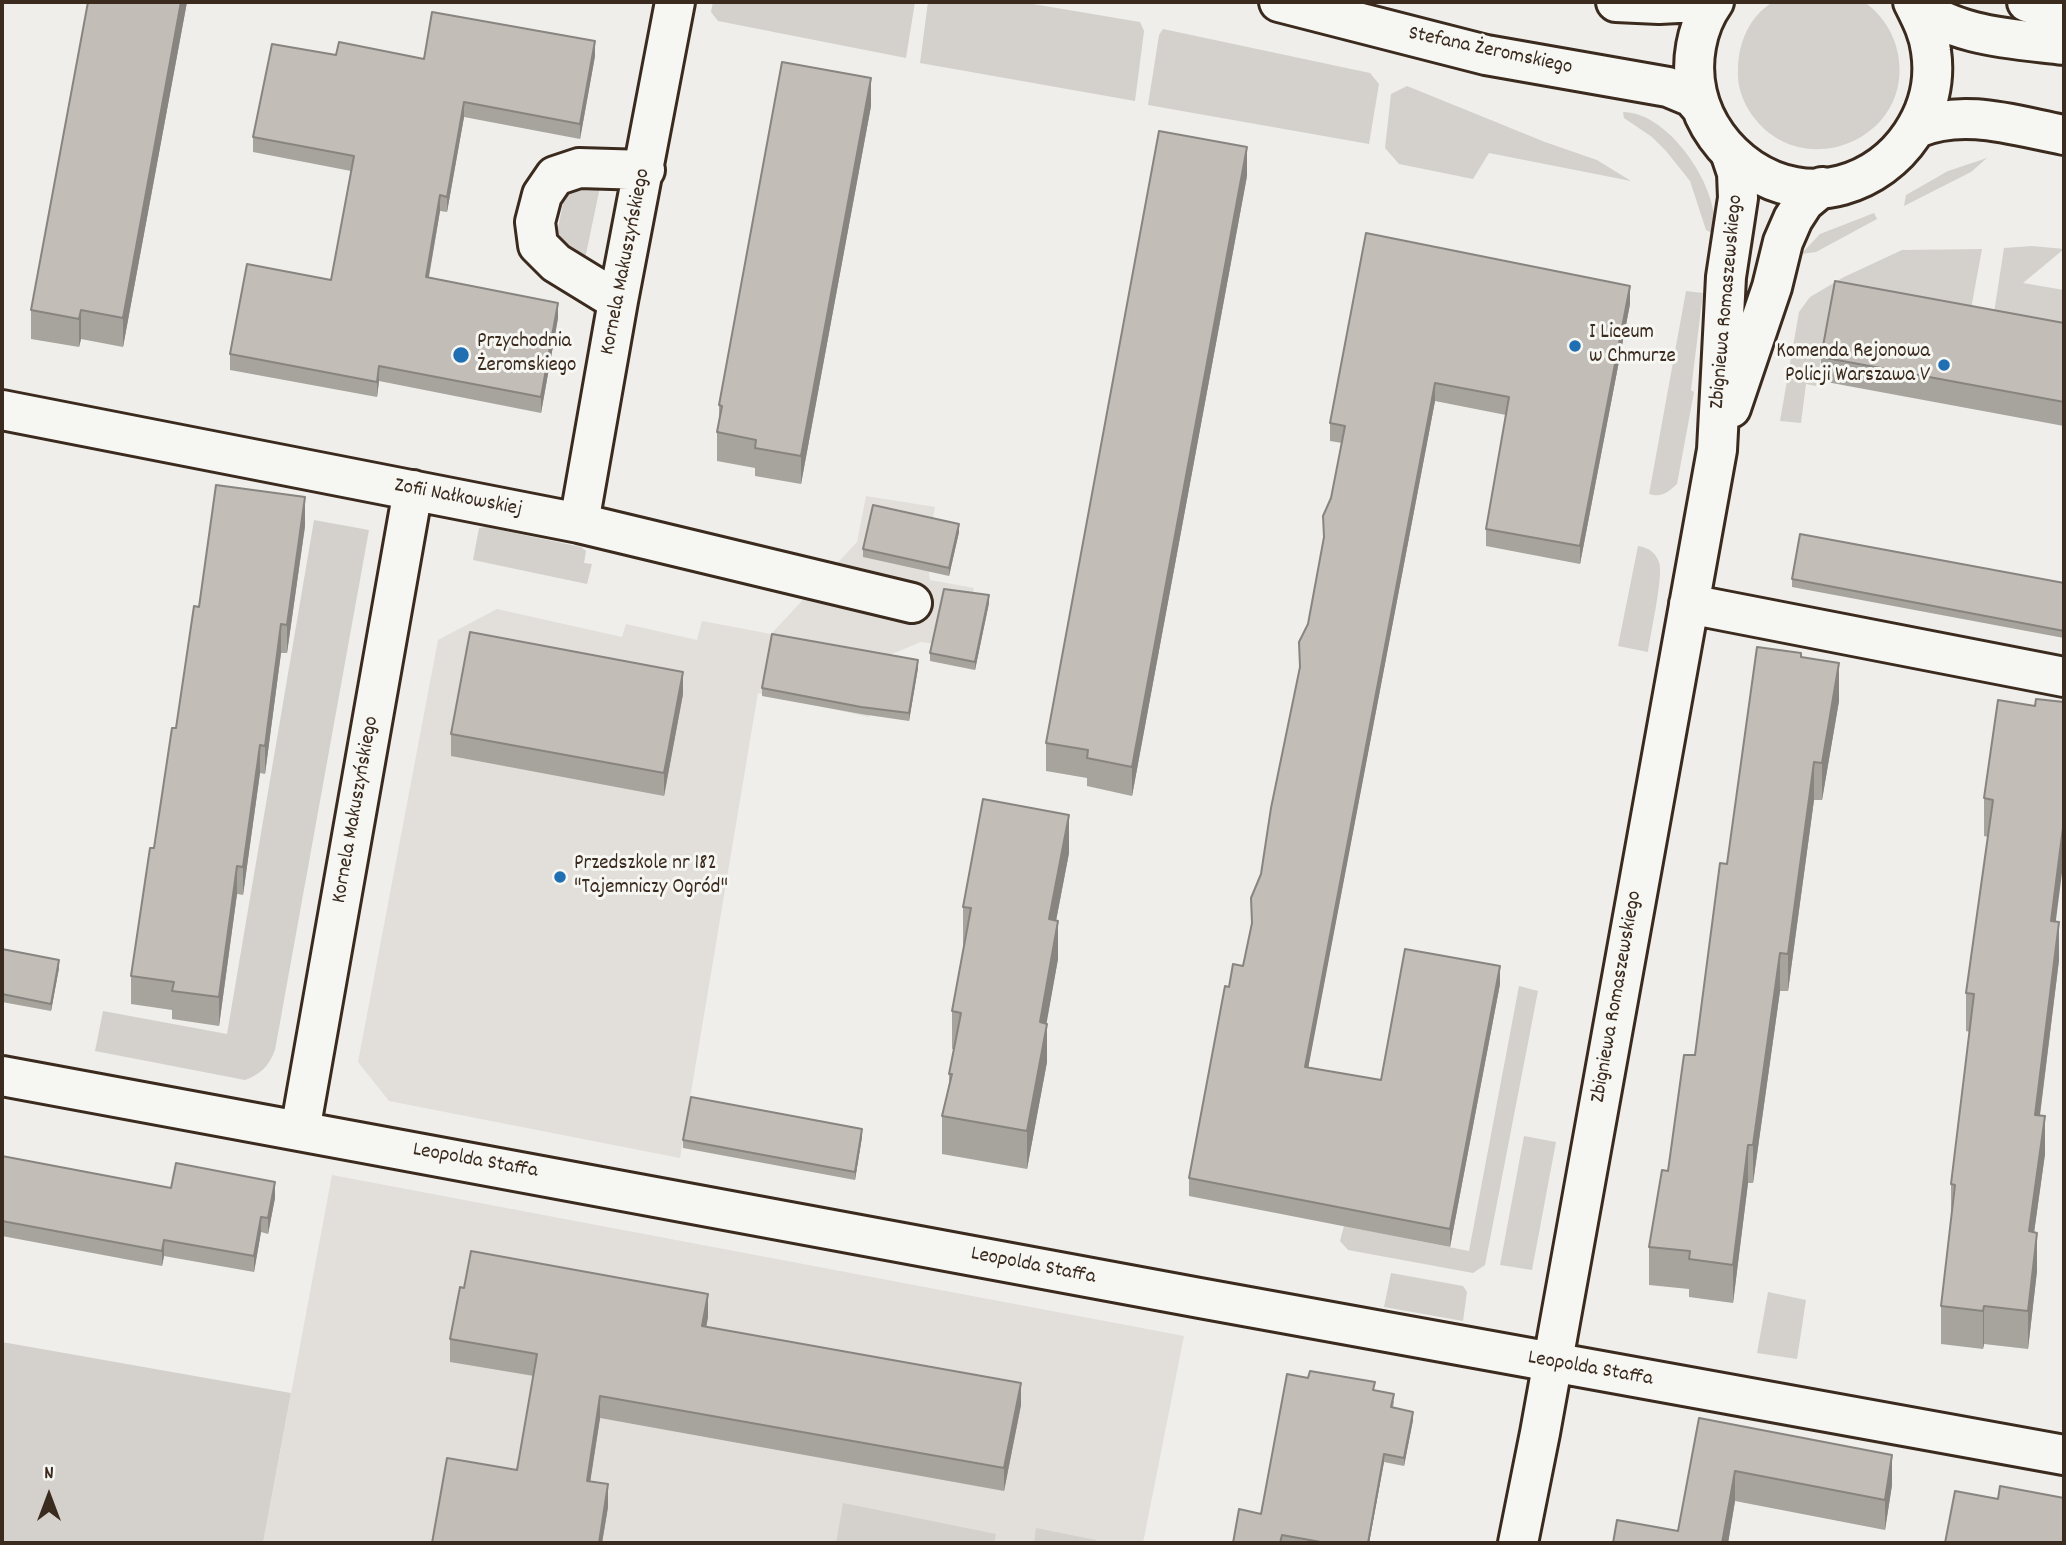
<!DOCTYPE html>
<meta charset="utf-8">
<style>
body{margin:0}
#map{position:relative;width:2066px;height:1545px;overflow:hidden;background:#efeeea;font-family:Dekko,sans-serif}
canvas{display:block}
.frame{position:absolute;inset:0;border:4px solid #3b2a1e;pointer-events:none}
.north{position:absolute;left:14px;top:1461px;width:70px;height:70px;-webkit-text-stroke:5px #f6f6f2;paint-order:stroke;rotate:0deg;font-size:19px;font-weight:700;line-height:28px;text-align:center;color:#3b2a1e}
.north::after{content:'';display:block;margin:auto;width:24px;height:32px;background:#3b2a1e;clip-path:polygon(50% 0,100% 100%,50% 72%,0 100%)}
</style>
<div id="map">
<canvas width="2066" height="1545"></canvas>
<div class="frame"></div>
<div class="north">N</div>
</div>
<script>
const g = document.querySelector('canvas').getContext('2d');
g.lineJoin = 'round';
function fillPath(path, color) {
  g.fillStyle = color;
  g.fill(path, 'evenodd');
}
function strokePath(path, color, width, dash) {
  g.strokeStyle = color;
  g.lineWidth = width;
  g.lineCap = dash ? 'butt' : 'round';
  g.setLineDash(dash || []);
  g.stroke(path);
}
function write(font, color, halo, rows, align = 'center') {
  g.font = font + ' Dekko,sans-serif';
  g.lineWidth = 6;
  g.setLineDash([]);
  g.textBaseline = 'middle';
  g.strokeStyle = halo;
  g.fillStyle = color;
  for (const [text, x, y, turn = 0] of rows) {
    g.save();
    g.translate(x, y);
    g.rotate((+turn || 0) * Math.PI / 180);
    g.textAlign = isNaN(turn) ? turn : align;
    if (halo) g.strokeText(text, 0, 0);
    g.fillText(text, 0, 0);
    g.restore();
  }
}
const built = new Path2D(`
 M 866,496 L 935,507 L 926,554 L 930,580 L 974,588 L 964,648 L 921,642 L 882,658 L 869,717 L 758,693 L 680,1158 L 389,1101 L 358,1062 L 438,640 L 497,609 L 622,637 L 626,624 L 697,640 L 702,621 L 771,634 L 857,542 Z
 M 332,1175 L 1184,1336 L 1143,1543 L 263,1543 Z`);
const green = new Path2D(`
 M 713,2 L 915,2 L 906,58 L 718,21 L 711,12 Z
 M 928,2 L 1021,2 L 1140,22 L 1144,31 L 1135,101 L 920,63 Z
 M 1773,2 L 1864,2 C 1882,14 1894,33 1898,54 C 1914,139 1802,185 1752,115 C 1743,102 1737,87 1738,70 C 1738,44 1749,16 1773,2 Z
 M 1163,29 L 1370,73 L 1379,84 L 1369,144 L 1148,105 L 1159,35 Z
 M 1407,86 L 1545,142 L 1597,160 L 1631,181 L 1489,153 L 1473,179 L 1399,164 L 1385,148 L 1391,94 Z
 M 1623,112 C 1670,112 1722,191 1714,234 L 1706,230 L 1690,181 L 1666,151 L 1652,137 L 1624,118 Z
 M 1987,158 L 1971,172 L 1904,206 L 1906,195 L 1948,171 Z
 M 575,186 L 600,187 L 585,259 L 568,255 L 556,238 L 565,193 Z
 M 1874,213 L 1877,219 L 1816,252 L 1801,254 L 1820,234 Z
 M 2032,246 L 2064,249 L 2023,283 L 2064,290 L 2064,344 L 1993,319 L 2004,248 Z
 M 1982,249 L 1971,309 L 1833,294 L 1816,386 L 1806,384 L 1801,423 L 1780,421 L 1799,312 L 1810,297 L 1844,277 L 1902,250 Z
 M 1686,291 L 1703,293 L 1691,390 L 1694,392 L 1677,484 C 1668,492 1662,498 1649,494 Z
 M 314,520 L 369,530 L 275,1050 C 269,1066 261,1074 245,1080 L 95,1051 L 103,1011 L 227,1034 Z
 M 486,527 L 581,547 L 586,551 L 584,563 L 592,564 L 587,584 L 473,560 L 479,528 Z
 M 1638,546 C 1649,548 1655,552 1659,562 C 1664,575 1650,635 1648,652 L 1618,646 Z
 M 1519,986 L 1538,991 L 1485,1265 L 1473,1273 L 1348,1250 L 1340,1241 L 1344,1226 L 1469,1251 Z
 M 1524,1136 L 1556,1142 L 1532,1270 L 1500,1265 Z
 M 1391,1273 L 1463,1286 L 1467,1292 L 1463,1321 L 1384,1307 Z
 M 1768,1292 L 1806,1300 L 1797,1359 L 1757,1353 Z
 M 2,1342 L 291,1393 L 263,1543 L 2,1543 Z
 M 843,1503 L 996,1534 L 994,1543 L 836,1543 Z
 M 1036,1528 L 1096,1540 L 1095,1543 L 1034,1543 Z`);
const minor = new Path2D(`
 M 2027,2 L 2064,15
 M 618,301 L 556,263 L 538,245 L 535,222 L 542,195 L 555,176 L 579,168 L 645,170
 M 1731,408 L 1772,287 L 1783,242 L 1793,219 L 1804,202 L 1822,187
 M 2,410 L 579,523 L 912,603
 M 579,523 L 618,301 L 675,2
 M 1689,604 L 2064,677
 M 2,1076 C 689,1202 1376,1333 2064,1455
 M 300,1131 L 413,490
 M 1518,1543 L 1540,1433 L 1717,450 L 1726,277 L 1738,198 L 1737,173 L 1731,155`);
const major = new Path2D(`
 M 1279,2 L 1486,55 L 1668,87 L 1692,97 L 1699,105
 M 1616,2 L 1659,4 L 1697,2
 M 1714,2 C 1696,27 1690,63 1697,93 C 1711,155 1778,203 1842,185 C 1900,169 1940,111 1931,51 C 1929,33 1921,18 1913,2
 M 1914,2 C 1951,37 2016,39 2064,45
 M 1917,128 C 1964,108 2016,126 2064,135`);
const wall = new Path2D(`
 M 187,2 L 123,347 L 81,339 L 79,347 L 31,339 L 31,310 Z
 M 336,55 L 424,59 L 595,56 L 580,139 L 464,117 L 447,212 L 440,211 L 429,277 L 558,318 L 541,413 L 379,381 L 377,397 L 230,370 L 230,354 L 331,280 L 351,171 L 253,152 L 253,137 Z
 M 871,106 L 801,484 L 755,476 L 755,468 L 717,461 L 717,432 L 719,423 L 719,405 Z
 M 1247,176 L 1132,796 L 1087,786 L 1087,778 L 1046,771 L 1046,743 Z
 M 1630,304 L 1580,564 L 1486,546 L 1486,529 L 1506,415 L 1435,401 L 1308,1067 L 1381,1080 L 1500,984 L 1450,1247 L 1189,1196 L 1189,1178 L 1229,987 L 1243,966 L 1251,926 L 1251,898 L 1261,874 L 1300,670 L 1299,642 L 1308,624 L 1342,443 L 1330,441 L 1330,423 Z
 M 2064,323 L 2064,426 L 1821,381 L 1821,357 Z
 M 305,526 L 287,653 L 281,653 L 265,774 L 260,773 L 243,895 L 237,894 L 219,1026 L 172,1019 L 172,1010 L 131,1004 L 131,976 L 199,607 Z
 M 959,532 L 949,576 L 863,557 L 863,549 Z
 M 1792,579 L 2064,583 L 2064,638 L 1792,587 Z
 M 989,603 L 975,670 L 930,661 L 930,653 Z
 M 1801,658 L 1839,701 L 1822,800 L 1814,800 L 1788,991 L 1780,991 L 1753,1183 L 1748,1183 L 1733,1303 L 1689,1297 L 1689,1289 L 1649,1285 L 1649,1247 L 1695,1055 L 1727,864 Z
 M 918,668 L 909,721 L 861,714 L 762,696 L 762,688 Z
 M 683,694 L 664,796 L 451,756 L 451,734 Z
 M 1998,700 L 2056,921 L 2059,960 L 2040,1116 L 2045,1154 L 2034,1232 L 2037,1271 L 2028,1349 L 1984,1344 L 1983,1349 L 1941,1344 L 1941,1306 L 1951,1219 L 1951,1184 L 1970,1032 L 1966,1031 L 1966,993 L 1988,837 L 1984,836 L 1984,798 Z
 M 1069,853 L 1056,921 L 1058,959 L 1046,1024 L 1047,1062 L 1027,1169 L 942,1154 L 942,1116 L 949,1084 L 949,1074 L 954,1049 L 952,1049 L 952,1011 L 965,945 L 963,945 L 963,907 Z
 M 2,949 L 59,968 L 51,1011 L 2,1002 Z
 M 862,1137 L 855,1180 L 683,1148 L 683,1140 Z
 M 2,1156 L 171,1188 L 275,1198 L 268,1234 L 261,1232 L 254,1272 L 164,1256 L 162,1266 L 2,1236 Z
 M 708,1317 L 706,1327 L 1021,1405 L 1004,1491 L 600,1418 L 590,1481 L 608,1507 L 602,1543 L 432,1543 L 517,1470 L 534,1376 L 450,1362 L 450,1339 Z
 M 1308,1378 L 1375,1390 L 1394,1401 L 1393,1408 L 1413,1420 L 1404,1466 L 1384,1462 L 1369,1543 L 1233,1543 L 1261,1514 Z
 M 1699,1418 L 1892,1485 L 1885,1530 L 1735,1501 L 1728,1543 L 1613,1543 L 1678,1531 Z`);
const shadedWall = new Path2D(`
 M 181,2 L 187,2 L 123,347 L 123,318 Z
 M 595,41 L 595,56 L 580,139 L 580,124 Z
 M 871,78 L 871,106 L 801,484 L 801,456 Z
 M 464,102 L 464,117 L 447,212 L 447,197 Z
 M 1247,147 L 1247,176 L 1132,796 L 1132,767 Z
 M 440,195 L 440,211 L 426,292 L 426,277 Z
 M 1630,286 L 1630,304 L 1580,564 L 1580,546 Z
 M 558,303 L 558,318 L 541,413 L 541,397 Z
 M 81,310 L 81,339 L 79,347 L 79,319 Z
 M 379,366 L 379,381 L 377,397 L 377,382 Z
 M 1435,383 L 1435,401 L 1305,1085 L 1305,1067 Z
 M 305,497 L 305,526 L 287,653 L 287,625 Z
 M 959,524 L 959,532 L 949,576 L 949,568 Z
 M 989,595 L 989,603 L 975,670 L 975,662 Z
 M 281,624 L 281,653 L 265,774 L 265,746 Z
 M 918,660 L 918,668 L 909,721 L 909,713 Z
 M 1839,663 L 1839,701 L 1822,800 L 1822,763 Z
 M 683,672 L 683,694 L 664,796 L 664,773 Z
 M 260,745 L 260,773 L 243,895 L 243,867 Z
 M 1814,762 L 1814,800 L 1788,991 L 1788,954 Z
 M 1069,815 L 1069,853 L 1049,957 L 1049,919 Z
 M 2064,820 L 2064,857 L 2051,959 L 2051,921 Z
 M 237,866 L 237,894 L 219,1026 L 219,997 Z
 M 1058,921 L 1058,959 L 1040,1060 L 1040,1022 Z
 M 2059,922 L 2059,960 L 2035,1153 L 2035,1115 Z
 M 1780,953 L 1780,991 L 1753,1183 L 1753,1145 Z
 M 59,960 L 59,968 L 51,1011 L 51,1004 Z
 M 1500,966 L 1500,984 L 1450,1247 L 1450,1229 Z
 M 1047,1024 L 1047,1062 L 1027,1169 L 1027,1131 Z
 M 2045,1116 L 2045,1154 L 2029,1269 L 2029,1231 Z
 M 862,1129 L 862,1137 L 855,1180 L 855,1172 Z
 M 1748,1145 L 1748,1183 L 1733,1303 L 1733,1265 Z
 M 275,1182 L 275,1198 L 268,1234 L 268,1218 Z
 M 261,1217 L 261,1232 L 254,1272 L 254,1256 Z
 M 2037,1233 L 2037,1271 L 2028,1349 L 2028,1311 Z
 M 164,1240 L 164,1256 L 162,1266 L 162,1251 Z
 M 708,1294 L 708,1317 L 702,1349 L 702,1326 Z
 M 1984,1306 L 1984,1344 L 1983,1349 L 1983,1311 Z
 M 1021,1383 L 1021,1405 L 1004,1491 L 1004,1468 Z
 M 600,1396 L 600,1418 L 587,1503 L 587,1481 Z
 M 1413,1412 L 1413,1420 L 1404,1466 L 1404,1458 Z
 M 1384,1454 L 1384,1462 L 1369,1543 L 1368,1543 Z
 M 1892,1455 L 1892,1485 L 1885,1530 L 1885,1500 Z
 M 1735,1471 L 1735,1501 L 1728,1543 L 1722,1543 Z
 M 608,1484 L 608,1507 L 602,1543 L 599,1543 Z`);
const building = new Path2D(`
 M 88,2 L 181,2 L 123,318 L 81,310 L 79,319 L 31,310 Z
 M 432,12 L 595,41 L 580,124 L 464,102 L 447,197 L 440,195 L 426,277 L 558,303 L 541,397 L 379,366 L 377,382 L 230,354 L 247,264 L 331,280 L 354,156 L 253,137 L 272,44 L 336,55 L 339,42 L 424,59 Z
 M 782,62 L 871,78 L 801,456 L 755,448 L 756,440 L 717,432 L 722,406 L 719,405 Z
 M 1159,131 L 1247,147 L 1132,767 L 1087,758 L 1088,750 L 1046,743 Z
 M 1366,233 L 1630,286 L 1580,546 L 1486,529 L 1509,397 L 1435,383 L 1305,1067 L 1381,1080 L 1405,949 L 1500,966 L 1450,1229 L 1189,1178 L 1225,986 L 1229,987 L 1233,964 L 1243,966 L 1252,923 L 1251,898 L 1261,874 L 1271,808 L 1300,667 L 1299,642 L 1308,624 L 1324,537 L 1323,516 L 1331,498 L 1345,426 L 1330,423 Z
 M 1835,281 L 2064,323 L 2064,402 L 1821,357 Z
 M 216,485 L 305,497 L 287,625 L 281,624 L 265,746 L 260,745 L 243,867 L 237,866 L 219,997 L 172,991 L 174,982 L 131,976 L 150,848 L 154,848 L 172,728 L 176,728 L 194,606 L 199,607 Z
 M 873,505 L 959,524 L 949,568 L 863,549 Z
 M 1800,534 L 2064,583 L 2064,631 L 1792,579 Z
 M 944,589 L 989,595 L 975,662 L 930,653 Z
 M 470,632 L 683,672 L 664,773 L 451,734 Z
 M 772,634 L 918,660 L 909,713 L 861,707 L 762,688 Z
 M 1757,647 L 1801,653 L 1801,657 L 1839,663 L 1822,763 L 1814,762 L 1788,954 L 1780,953 L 1753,1145 L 1748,1145 L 1733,1265 L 1689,1259 L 1690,1251 L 1649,1247 L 1662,1170 L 1668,1171 L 1684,1055 L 1695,1055 L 1720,863 L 1727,864 Z
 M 2036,699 L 2064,702 L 2064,820 L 2051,921 L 2059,922 L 2035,1115 L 2045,1116 L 2029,1231 L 2037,1233 L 2028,1311 L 1984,1306 L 1983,1311 L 1941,1306 L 1955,1185 L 1951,1184 L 1974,994 L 1966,993 L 1993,800 L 1984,798 L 1998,700 L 2035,706 Z
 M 983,799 L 1069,815 L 1049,919 L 1058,921 L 1040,1022 L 1047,1024 L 1027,1131 L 942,1116 L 952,1074 L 949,1074 L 961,1013 L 952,1011 L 971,908 L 963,907 Z
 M 2,949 L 59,960 L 51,1004 L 2,994 Z
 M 691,1097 L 862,1129 L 855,1172 L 683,1140 Z
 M 2,1156 L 171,1188 L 176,1163 L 275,1182 L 268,1218 L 261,1217 L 254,1256 L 164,1240 L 162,1251 L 2,1221 Z
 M 471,1251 L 708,1294 L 702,1326 L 1021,1383 L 1004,1468 L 600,1396 L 587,1481 L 608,1484 L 599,1543 L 432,1543 L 447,1458 L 517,1470 L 537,1354 L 450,1339 L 460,1287 L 464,1288 Z
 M 1310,1371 L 1375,1382 L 1373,1390 L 1394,1394 L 1391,1407 L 1413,1412 L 1404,1458 L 1384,1454 L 1368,1543 L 1326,1543 L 1282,1535 L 1280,1543 L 1233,1543 L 1239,1509 L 1261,1514 L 1287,1374 L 1308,1378 Z
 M 1699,1418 L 1892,1455 L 1885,1500 L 1735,1471 L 1722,1543 L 1613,1543 L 1617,1520 L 1678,1531 Z
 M 2000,1486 L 2064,1498 L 2064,1543 L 1945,1543 L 1955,1491 L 1998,1499 Z`);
const markers = [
 [1575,346,7,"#1f6fb2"],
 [461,355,9,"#1f6fb2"],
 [1944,365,7,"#1f6fb2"],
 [560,877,7,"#1f6fb2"]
];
const streetNames = [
 ["Stefana Żeromskiego",1490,52,12],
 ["Kornela Makuszyńskiego",627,262,-79],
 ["Zbigniewa Romaszewskiego",1728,302,-85],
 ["Zofii Nałkowskiej",458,499,11],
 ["Kornela Makuszyńskiego",357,810,-80],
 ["Zbigniewa Romaszewskiego",1618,997,-80],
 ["Leopolda Staffa",475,1162,10],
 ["Leopolda Staffa",1033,1267,11],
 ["Leopolda Staffa",1590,1370,10]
];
const poiNames = [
 ["I Liceum",1589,334],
 ["w Chmurze",1589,358],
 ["Przychodnia",477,343],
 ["Żeromskiego",477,367],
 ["Komenda Rejonowa",1930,353,"right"],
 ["Policji Warszawa V",1930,377,"right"],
 ["Przedszkole nr 182",574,865],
 ["\"Tajemniczy Ogród\"",574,889]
];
fillPath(built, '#e2dfdb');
fillPath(green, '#d4d1cc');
strokePath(minor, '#3b2a1e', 44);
strokePath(major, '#3b2a1e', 44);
strokePath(minor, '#f6f6f2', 38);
strokePath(major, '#f6f6f2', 38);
fillPath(wall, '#a7a39d');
fillPath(shadedWall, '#888480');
fillPath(building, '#c2bdb7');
strokePath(building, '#888480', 2);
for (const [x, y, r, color] of markers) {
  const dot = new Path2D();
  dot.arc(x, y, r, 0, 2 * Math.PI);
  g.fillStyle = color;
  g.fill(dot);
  strokePath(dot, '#f6f6f2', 2.5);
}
write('21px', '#3b2a1e', '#f6f6f2', streetNames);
write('21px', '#3b2a1e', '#f6f6f2', poiNames, 'left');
</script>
